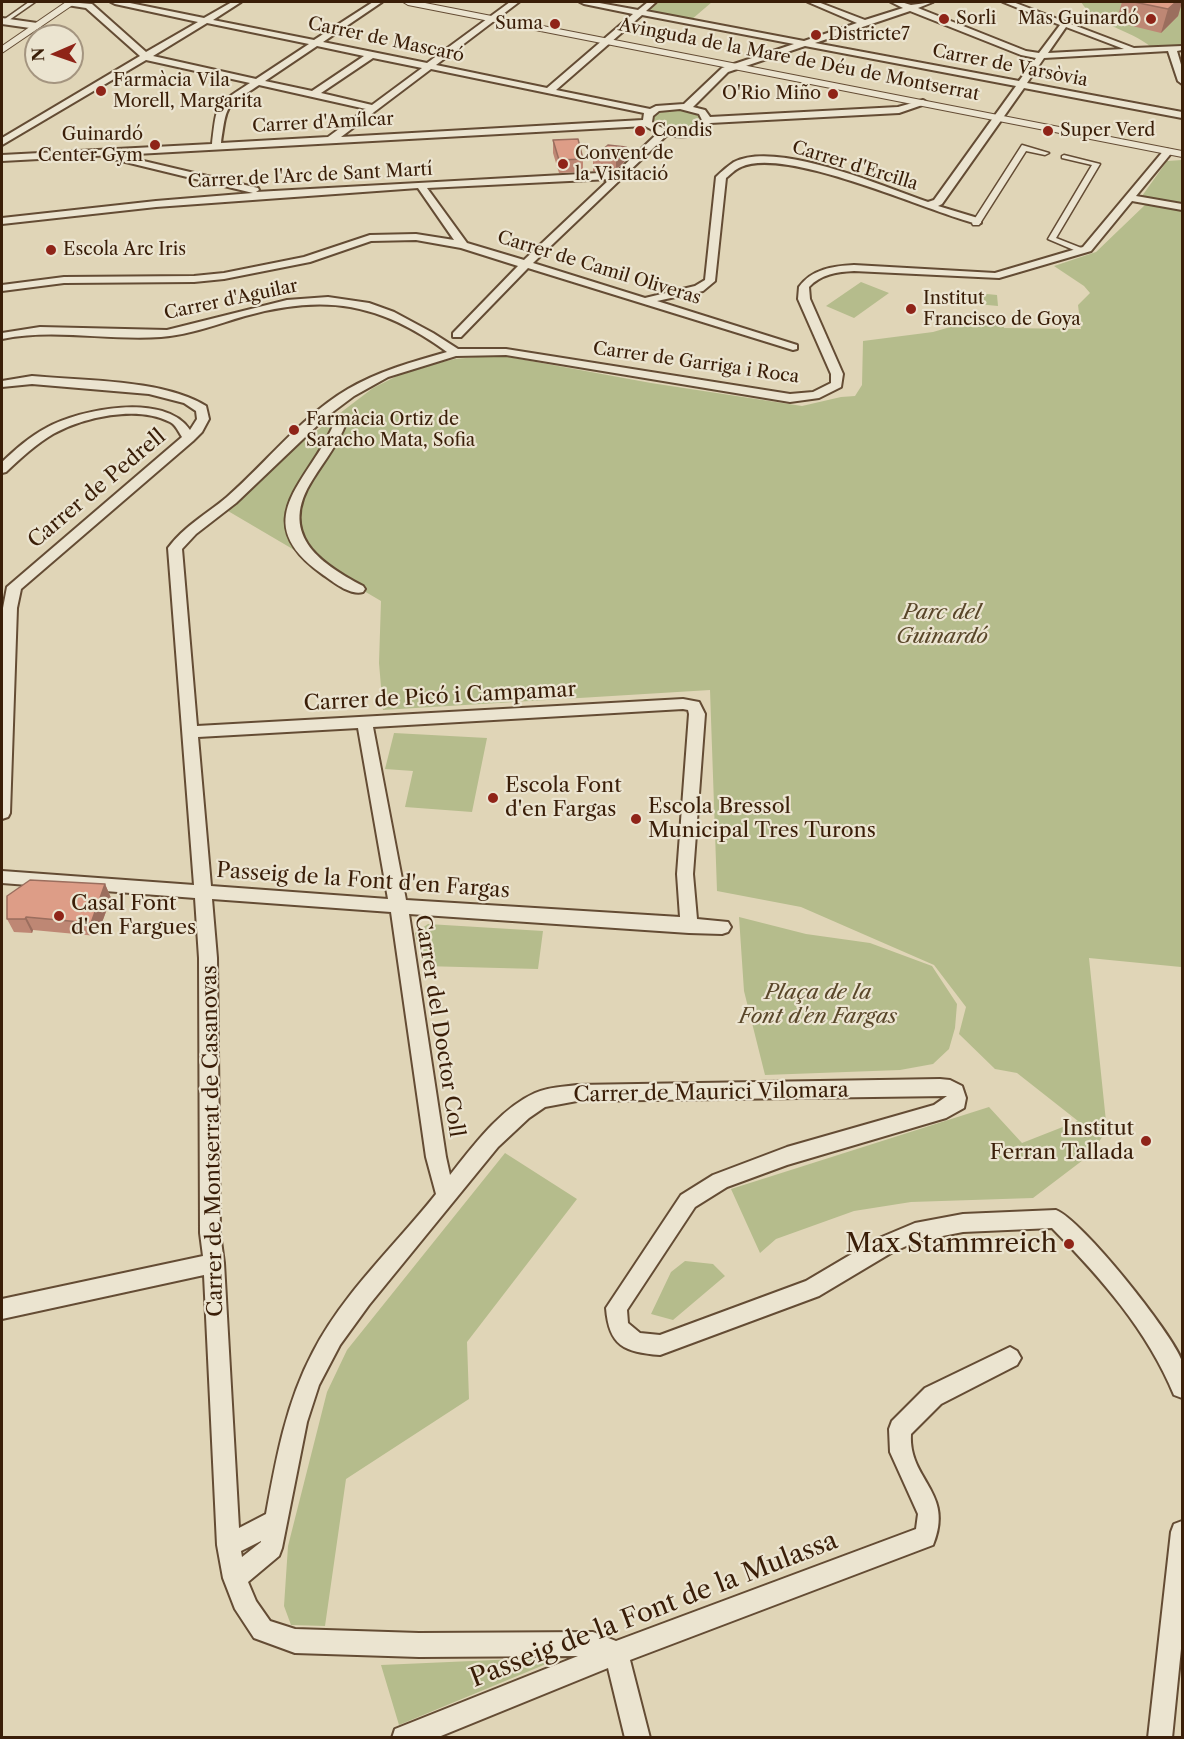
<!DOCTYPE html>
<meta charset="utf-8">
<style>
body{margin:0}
#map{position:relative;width:1184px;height:1739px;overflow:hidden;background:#e0d5b7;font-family:"Libre Caslon Text",serif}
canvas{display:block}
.frame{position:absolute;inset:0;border:3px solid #3a1e08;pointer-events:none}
.north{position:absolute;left:24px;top:24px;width:60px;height:60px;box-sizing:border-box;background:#ebe4d0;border:2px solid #a49580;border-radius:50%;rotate:268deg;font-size:16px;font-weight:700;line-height:24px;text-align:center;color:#3a1e08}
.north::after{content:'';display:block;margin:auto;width:21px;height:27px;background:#8f2418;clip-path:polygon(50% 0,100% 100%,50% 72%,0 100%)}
</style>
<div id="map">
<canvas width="1184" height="1739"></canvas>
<div class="frame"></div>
<div class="north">N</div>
</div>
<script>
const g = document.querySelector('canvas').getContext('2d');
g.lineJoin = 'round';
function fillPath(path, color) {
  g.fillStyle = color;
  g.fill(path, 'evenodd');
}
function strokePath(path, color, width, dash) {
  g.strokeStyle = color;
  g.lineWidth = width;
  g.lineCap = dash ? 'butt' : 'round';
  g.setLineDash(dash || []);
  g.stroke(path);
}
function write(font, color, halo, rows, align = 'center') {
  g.font = font + ' "Libre Caslon Text",serif';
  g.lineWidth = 4.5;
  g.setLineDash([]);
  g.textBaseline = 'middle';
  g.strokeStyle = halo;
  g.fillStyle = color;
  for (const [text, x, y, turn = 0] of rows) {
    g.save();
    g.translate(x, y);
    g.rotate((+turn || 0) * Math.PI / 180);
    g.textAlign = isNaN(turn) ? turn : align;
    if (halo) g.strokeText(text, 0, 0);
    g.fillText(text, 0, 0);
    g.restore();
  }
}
const green = new Path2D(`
 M 659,2 L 712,2 L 691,20 L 653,13 L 650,9 Z
 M 1081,2 L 1182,2 L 1182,45 L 1151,47 C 1130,29 1096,26 1081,2 Z
 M 670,109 L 692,111 L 700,116 L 702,121 C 691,135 663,134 652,121 L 653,116 Z
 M 1182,160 L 1182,203 L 1142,196 L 1167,161 Z
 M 1146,204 L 1182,211 L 1182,969 L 1181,967 L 1089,958 L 1107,1131 L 1087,1157 L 1033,1198 L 911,1202 L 854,1211 L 776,1239 L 760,1253 L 731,1189 L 989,1107 L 1022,1143 L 1078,1121 L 1017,1073 L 995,1069 L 959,1034 L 966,1007 L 934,965 L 801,907 L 717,891 L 710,690 L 383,710 L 379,663 L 381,601 L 228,511 L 298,445 L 373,388 L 409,370 L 455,359 L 498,355 L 651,383 L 802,406 L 841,397 L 855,396 L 862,385 L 863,341 L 933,332 L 971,321 L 1001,316 L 1004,328 L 1081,329 L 1078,305 L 1090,293 L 1084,286 L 1054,266 L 1096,252 Z
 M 861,282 L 889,293 L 854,318 L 826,306 Z
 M 957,291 L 997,295 L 998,306 L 957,302 Z
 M 394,733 L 487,738 L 472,812 L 405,807 L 413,771 L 385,769 Z
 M 739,917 L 806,934 L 870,943 L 932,966 L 957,1004 L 955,1028 L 949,1049 L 933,1064 L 900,1070 L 765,1075 L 744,991 Z
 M 428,924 L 543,931 L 538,969 L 423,966 L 415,933 Z
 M 505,1153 L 577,1199 L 467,1342 L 469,1399 L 346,1479 L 325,1626 L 291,1625 L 284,1606 L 288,1546 L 327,1392 L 347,1350 Z
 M 685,1261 L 713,1264 L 725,1276 L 673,1320 L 651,1314 L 671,1272 Z
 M 563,1657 L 399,1725 L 381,1665 Z`);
const pedestrian = new Path2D(`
 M 29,2 L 35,2 L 2,25 L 2,21 Z
 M 1022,145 L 1049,153 L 1045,155 L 1026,151 L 979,225 L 973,225 L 972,223 Z
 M 1064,155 L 1100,164 L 1056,238 L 1084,249 L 1085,251 L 1081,253 L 1048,239 L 1092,165 L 1062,158 L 1062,156 Z`);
const minor = new Path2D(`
 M 67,2 L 92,4 L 146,52 L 198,22 L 115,4 L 111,2 L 125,2 L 204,18 L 232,2 L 241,2 L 213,20 L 314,40 L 373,2 L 382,2 L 323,42 L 427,63 L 510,2 L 519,2 L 436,65 L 547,88 L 633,14 L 584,4 L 580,2 L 594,2 L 638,10 L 648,2 L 656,2 L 646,11 L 804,41 L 857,23 L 808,2 L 818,2 L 865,20 L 903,8 L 891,2 L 901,2 L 911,5 L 933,2 L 918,8 L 1026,51 L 1039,53 L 1060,25 L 1003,2 L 1013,2 L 1134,48 L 1182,46 L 1182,50 L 1177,51 L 1182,68 L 1182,84 L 1178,81 L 1168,51 L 1044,58 L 1027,83 L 1182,112 L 1182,118 L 1024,88 L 942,204 L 938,206 L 981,219 L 981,223 L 977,224 C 926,211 786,146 741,167 C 735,169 730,175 726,178 L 715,281 L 703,291 L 657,301 L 797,345 L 797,349 L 793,350 L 528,268 L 461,337 L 453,337 L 453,333 L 518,266 L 461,248 L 416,240 L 371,241 L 310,262 L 224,279 L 194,282 L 64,283 L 2,291 L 2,285 L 64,277 L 194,276 L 224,273 L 304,257 L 370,235 L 416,234 L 454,240 L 418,188 L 156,207 L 2,224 L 2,218 L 156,201 L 253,193 L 113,159 L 113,155 L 2,161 L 2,155 L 212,144 C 217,102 215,106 250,83 L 146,60 L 2,145 L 2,138 L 140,56 L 86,8 L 67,5 ZM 910,11 L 1021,55 L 1036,58 L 1019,81 L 815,43 ZM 642,15 L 794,44 L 722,68 L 684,104 L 656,106 L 650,109 L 556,90 ZM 207,23 L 309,44 L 256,79 L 153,56 ZM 1066,27 L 1124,49 L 1048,53 ZM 317,46 L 364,56 L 312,91 L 265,81 ZM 805,46 L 1016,86 L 934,200 L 928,202 C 884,187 778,140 734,162 C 728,166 721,172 716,177 L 705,280 L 695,286 L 645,298 L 533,263 L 667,135 C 683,138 700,137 710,123 L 899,113 L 928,103 L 923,100 L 898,107 L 710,117 L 705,110 L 693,107 L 728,72 ZM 373,58 L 422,68 L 372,105 L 321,93 ZM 431,69 L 644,113 L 643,120 L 341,137 ZM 259,85 L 366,109 L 328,137 L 221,143 C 227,102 225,108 259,85 ZM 680,109 L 699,114 L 702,120 C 691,136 666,133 652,122 L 653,116 L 659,111 ZM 645,126 L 658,133 L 617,172 L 256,192 L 259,190 L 258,188 L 118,155 ZM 610,179 L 524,260 L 467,243 L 427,188 Z
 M 2,18 L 37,23 L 41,26 L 37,29 L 2,24 Z
 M 1165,149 L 1173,151 L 1136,196 L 1182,204 L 1182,210 L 1132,201 L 1091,251 L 999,278 L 854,271 C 837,272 821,274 809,287 L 810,299 L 843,374 L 841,387 L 819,398 L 790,402 L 506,355 L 456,356 L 388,377 L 354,396 L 330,414 L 346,423 C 339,443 324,461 313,479 C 278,533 317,562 363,586 L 365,589 L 363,592 C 350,596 332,581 322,574 C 247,521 307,483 332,428 L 333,425 L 323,420 L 236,503 L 196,534 L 182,549 L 197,726 L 683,699 L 699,702 L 705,714 L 693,874 L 697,919 L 728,922 L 731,927 L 728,932 L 722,934 L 689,933 L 409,914 L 446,1157 L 450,1175 C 473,1146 501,1108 535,1093 C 549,1087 563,1087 577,1085 L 940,1079 L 950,1080 L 962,1086 L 966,1098 L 964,1108 L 946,1118 L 787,1165 L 727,1187 L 695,1207 L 627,1310 L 628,1323 L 640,1333 L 660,1335 L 806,1281 L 877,1239 L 915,1223 L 963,1214 L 1056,1210 C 1082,1220 1172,1333 1182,1361 C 1184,1371 1183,1388 1182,1398 L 1174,1395 C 1147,1330 1101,1278 1052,1228 L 963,1232 L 917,1241 L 891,1253 L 819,1296 L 660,1355 C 624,1352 609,1346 606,1308 L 681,1195 L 713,1175 L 787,1147 L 934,1105 L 947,1096 L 577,1101 L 545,1107 L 529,1118 L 498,1147 L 369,1305 L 340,1345 L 319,1385 L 307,1422 L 282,1548 L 279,1556 L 248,1582 L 256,1601 L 270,1621 L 295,1629 L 419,1633 L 593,1632 L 616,1641 L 916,1529 L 918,1514 L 890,1452 L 889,1429 L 892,1421 L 925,1388 L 1010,1347 L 1017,1351 L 1021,1358 L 1017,1365 L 941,1404 L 911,1434 C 908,1480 955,1492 933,1545 L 630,1660 L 650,1738 L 625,1738 L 608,1668 L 436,1738 L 392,1738 L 395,1729 L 578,1656 L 419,1657 L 295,1653 L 254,1638 L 235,1609 L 223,1578 L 217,1545 L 204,1275 L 2,1319 L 2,1299 L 203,1256 L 200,1233 L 199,958 L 195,898 L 2,883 L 2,871 L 194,885 L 168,548 C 184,526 207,514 227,497 C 267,462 302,416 348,389 C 379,371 412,362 447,352 C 379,302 324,294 245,316 C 217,324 190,335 161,337 C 107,341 55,328 2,339 L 2,333 L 40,327 L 167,330 L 287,300 L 328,297 L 369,303 L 394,312 L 433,333 L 458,349 L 506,349 L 790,394 L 813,392 L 831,383 L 831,374 L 798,299 L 799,287 C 812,269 833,266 854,265 L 995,273 L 1083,247 ZM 683,709 L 688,710 L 689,714 L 677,874 L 680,917 L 406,900 L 373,727 ZM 358,728 L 388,899 L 211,886 L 198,737 ZM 212,899 L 391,912 L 426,1157 L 436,1194 C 395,1246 343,1293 313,1352 C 286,1403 276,1459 266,1514 L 239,1528 L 224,1263 L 220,1233 L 217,958 ZM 261,1541 L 261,1542 L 242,1557 L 241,1551 Z
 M 32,376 C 83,381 163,379 206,406 L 209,419 L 202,432 L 193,441 L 21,589 L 17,608 L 10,813 L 8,817 L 2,819 L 2,642 L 3,608 L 7,587 L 182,437 C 178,431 176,425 170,422 C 137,405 84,417 53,434 C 36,444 21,458 6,472 L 2,473 L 2,462 C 15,450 29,437 46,428 C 80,409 165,392 190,430 L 197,419 L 196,411 L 184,403 L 149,394 L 32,384 L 2,387 L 2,381 Z
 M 1182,1521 L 1182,1639 L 1172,1738 L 1148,1738 L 1171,1532 L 1174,1524 Z`);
const tertiary = new Path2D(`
 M 66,2 L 77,2 L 2,53 L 2,46 Z
 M 403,2 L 420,2 L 1182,151 L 1182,157 L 408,5 Z`);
const wall = new Path2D(`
 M 1122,2 L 1182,2 L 1178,16 L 1161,33 L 1116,22 Z
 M 553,140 L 583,159 L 583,172 L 559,173 L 553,153 Z
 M 608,145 L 626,160 L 616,170 L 593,171 L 593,158 Z
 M 105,884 L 111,898 L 97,936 L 33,930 L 32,933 L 14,932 L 7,919 Z`);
const shadedWall = new Path2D(`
 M 1176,2 L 1182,2 L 1178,16 L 1161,33 L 1168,9 Z
 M 626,147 L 626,160 L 616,170 L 616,157 Z
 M 105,884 L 111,898 L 97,936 L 91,923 Z
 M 26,917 L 33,930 L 32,933 L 25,919 Z`);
const building = new Path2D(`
 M 1134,2 L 1176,2 L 1168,9 Z
 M 578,139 L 583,159 L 559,160 L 553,140 Z
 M 608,145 L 626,147 L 616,157 L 593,158 Z
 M 30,880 L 105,884 L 91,923 L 26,917 L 25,919 L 7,919 L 7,896 Z`);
const markers = [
 [944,19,6,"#8f2418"],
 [1151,19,6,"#8f2418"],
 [555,24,6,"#8f2418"],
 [816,35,6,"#8f2418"],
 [101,91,6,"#8f2418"],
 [833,94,6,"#8f2418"],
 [640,131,6,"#8f2418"],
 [1048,131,6,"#8f2418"],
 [155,145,6,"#8f2418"],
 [563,164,6,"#8f2418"],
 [51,250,6,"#8f2418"],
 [911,309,6,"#8f2418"],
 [294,430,6,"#8f2418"],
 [493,798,6,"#8f2418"],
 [636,819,6,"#8f2418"],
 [59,916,6,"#8f2418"],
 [1146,1141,6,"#8f2418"],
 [1069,1244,6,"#8f2418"]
];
const farPoinames = [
 ["Sorli",956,19],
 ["Mas Guinardó",1139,19,"right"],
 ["Suma",543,24,"right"],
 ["Districte7",828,35],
 ["Farmàcia Vila",113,81],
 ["Morell, Margarita",113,102],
 ["O'Rio Miño",821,94,"right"],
 ["Condis",652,131],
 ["Super Verd",1060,131],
 ["Guinardó",143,135,"right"],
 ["Center Gym",143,156,"right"],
 ["Convent de",575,154],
 ["la Visitació",575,175],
 ["Escola Arc Iris",63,250],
 ["Institut",923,299],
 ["Francisco de Goya",923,320],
 ["Farmàcia Ortiz de",306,420],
 ["Saracho Mata, Sofia",306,441]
];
const farStreetnames = [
 ["Carrer de Mascaró",386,40,12],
 ["Avinguda de la Mare de Déu de Montserrat",799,60,11],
 ["Carrer de Varsòvia",1010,66,11],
 ["Carrer d'Amílcar",323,123,-3],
 ["Carrer d'Ercilla",855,166,17],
 ["Carrer de l'Arc de Sant Martí",310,176,-3],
 ["Carrer de Camil Oliveras",599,268,17],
 ["Carrer d'Aguilar",231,300,-12],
 ["Carrer de Garriga i Roca",696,363,8]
];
const streetNames = [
 ["Carrer de Pedrell",97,489,-40],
 ["Carrer de Picó i Campamar",440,697,-3],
 ["Passeig de la Font d'en Fargas",363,881,4],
 ["Carrer del Doctor Coll",439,1026,81],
 ["Carrer de Maurici Vilomara",711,1093,-1],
 ["Carrer de Montserrat de Casanovas",213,1141,-91]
];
const parkNames = [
 ["Parc del",942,613],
 ["Guinardó",942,637],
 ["Plaça de la",818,993],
 ["Font d'en Fargas",818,1017]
];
const poiNames = [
 ["Escola Font",505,786],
 ["d'en Fargas",505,810],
 ["Escola Bressol",648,807],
 ["Municipal Tres Turons",648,831],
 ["Casal Font",71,904],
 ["d'en Fargues",71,928],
 ["Institut",1134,1129,"right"],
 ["Ferran Tallada",1134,1153,"right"]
];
const nearPoinames = [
 ["Max Stammreich",1057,1244]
];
const nearStreetnames = [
 ["Passeig de la Font de la Mulassa",654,1610,-21]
];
fillPath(green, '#b5bc8c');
strokePath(pedestrian, '#644c34', 3);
strokePath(minor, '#644c34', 4);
strokePath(tertiary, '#644c34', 2);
fillPath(pedestrian, '#ebe4d0');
fillPath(minor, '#ebe4d0');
fillPath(tertiary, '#ebe4d0');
fillPath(wall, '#be8774');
fillPath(shadedWall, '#9b6e5e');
fillPath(building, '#dd9d87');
strokePath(building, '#9b6e5e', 1.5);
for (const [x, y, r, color] of markers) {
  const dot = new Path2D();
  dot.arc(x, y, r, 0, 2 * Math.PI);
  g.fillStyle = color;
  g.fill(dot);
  strokePath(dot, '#ebe4d0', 2);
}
write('18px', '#3a1e08', '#ebe4d0', farPoinames, 'left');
write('18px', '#3a1e08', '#ebe4d0', farStreetnames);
write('21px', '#3a1e08', '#ebe4d0', streetNames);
write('italic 21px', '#594629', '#ebe4d0', parkNames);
write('21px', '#3a1e08', '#ebe4d0', poiNames, 'left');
write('26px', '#3a1e08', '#ebe4d0', nearPoinames, 'right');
write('26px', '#3a1e08', '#ebe4d0', nearStreetnames);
</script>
